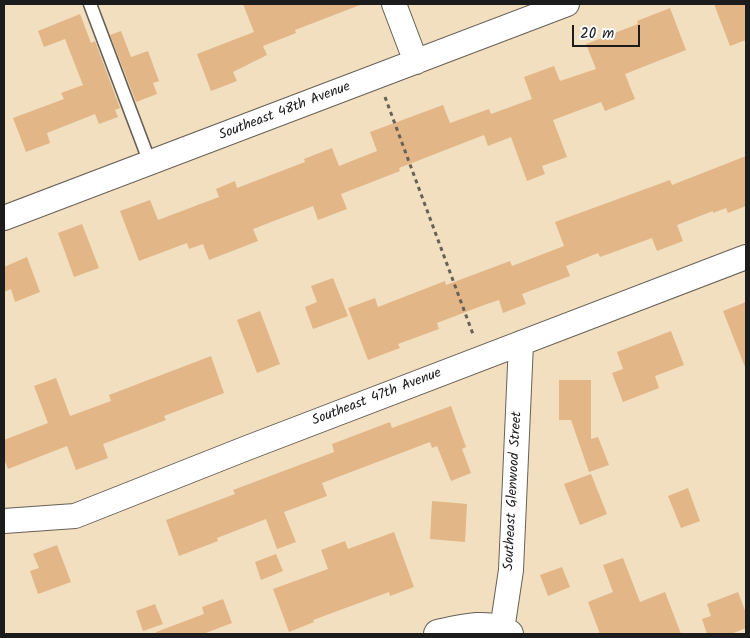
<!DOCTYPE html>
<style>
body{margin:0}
#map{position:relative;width:750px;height:638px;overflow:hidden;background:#f1dfc0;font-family:Kalam,sans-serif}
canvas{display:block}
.frame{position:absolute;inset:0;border:5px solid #1c1c1c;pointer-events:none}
.scale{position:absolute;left:572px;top:25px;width:68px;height:22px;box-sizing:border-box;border:2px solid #1c1c1c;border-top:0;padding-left:6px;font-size:15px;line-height:18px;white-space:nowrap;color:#1c1c1c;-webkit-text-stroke:4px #fff;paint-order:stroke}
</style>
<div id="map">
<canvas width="750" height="638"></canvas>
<div class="frame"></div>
<div class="scale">20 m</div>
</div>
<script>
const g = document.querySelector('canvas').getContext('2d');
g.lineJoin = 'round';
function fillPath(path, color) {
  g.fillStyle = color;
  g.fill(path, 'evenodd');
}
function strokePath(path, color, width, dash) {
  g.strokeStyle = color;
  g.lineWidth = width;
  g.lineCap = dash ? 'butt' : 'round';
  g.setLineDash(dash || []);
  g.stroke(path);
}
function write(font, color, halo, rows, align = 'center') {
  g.font = font + ' Kalam,sans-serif';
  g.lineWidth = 4.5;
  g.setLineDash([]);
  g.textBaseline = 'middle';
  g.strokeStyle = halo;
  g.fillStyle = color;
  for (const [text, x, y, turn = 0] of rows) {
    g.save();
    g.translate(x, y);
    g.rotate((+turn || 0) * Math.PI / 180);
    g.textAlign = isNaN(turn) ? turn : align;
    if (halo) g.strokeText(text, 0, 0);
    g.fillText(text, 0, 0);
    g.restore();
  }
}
const building = new Path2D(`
 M 243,4 L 359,4 L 360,5 L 295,30 L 296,33 L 263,46 L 267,55 L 233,72 L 237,81 L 211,91 L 197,54 L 254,32 Z
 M 714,4 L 746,4 L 746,40 L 730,46 Z
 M 670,8 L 686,50 L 625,74 L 635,99 L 605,111 L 601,102 L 553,120 L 567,157 L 542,166 L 545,174 L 527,181 L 511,137 L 488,146 L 484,135 L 399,168 L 400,171 L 341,194 L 347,209 L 318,220 L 313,206 L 253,229 L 258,241 L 209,260 L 203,244 L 189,249 L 187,243 L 139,261 L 120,211 L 150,200 L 158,220 L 219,197 L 216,189 L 235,181 L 237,188 L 305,162 L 304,159 L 332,148 L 339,166 L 377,151 L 370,132 L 443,105 L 450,123 L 489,109 L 491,114 L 532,99 L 524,77 L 554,66 L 560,81 L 596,69 L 586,44 L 638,24 L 637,21 Z
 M 80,14 L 91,43 L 95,41 L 120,108 L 115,110 L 118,117 L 99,124 L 95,114 L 47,133 L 50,143 L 26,152 L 13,118 L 64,99 L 61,93 L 83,85 L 65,39 L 44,47 L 38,31 Z
 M 121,31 L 131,57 L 148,51 L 159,81 L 153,83 L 157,94 L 136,102 L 110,35 Z
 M 746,156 L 746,206 L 728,213 L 726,208 L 713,213 L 713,211 L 677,225 L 683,241 L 657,251 L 652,238 L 600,257 L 598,253 L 566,266 L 570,276 L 522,294 L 526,304 L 503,313 L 499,300 L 484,305 L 437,323 L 439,329 L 398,344 L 400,348 L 368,360 L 348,308 L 375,298 L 378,307 L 445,281 L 446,285 L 510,261 L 512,266 L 564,246 L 555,222 L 670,180 L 672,185 Z
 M 82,224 L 99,268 L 74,277 L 58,233 Z
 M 27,257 L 40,292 L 15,302 L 11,289 L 4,292 L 4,267 Z
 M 333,278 L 348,316 L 313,329 L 305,307 L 317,302 L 311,286 Z
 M 746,302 L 746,366 L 745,367 L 723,311 Z
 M 260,311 L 280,364 L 257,373 L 237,320 Z
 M 671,331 L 684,365 L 655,376 L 659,388 L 623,402 L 612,373 L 623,369 L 617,352 Z
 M 211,356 L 224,393 L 164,416 L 166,420 L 103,444 L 108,458 L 76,470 L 67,446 L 8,469 L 4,459 L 4,440 L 48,423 L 34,386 L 56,378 L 70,416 L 111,401 L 109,395 Z
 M 559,380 L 591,380 L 591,439 L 598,437 L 609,465 L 589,472 L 571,420 L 559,420 Z
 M 451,406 L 466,447 L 462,449 L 471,473 L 451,481 L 437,446 L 432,448 L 430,442 L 322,483 L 327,496 L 284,512 L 296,542 L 277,549 L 266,519 L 217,538 L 218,541 L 179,556 L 166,520 L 235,494 L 233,490 L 334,452 L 332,444 L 390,422 L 392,428 Z
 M 591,474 L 607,514 L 580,525 L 564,484 Z
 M 688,488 L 700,521 L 681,528 L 668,496 Z
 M 432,501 L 467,504 L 465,542 L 430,539 Z
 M 394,532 L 414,587 L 390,596 L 389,592 L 313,620 L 314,622 L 289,632 L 273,589 L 328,569 L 321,550 L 345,541 L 348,549 Z
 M 57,545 L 71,582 L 38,594 L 30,571 L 39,568 L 33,554 Z
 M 276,554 L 283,571 L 261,580 L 255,562 Z
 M 623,558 L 640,602 L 665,592 L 681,634 L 600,634 L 588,602 L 613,592 L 603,565 Z
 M 562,567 L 570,587 L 548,596 L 540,575 Z
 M 738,592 L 746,613 L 746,628 L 731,634 L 707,634 L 702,619 L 711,616 L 707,604 Z
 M 223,599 L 232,623 L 203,634 L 156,634 L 156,632 L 204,614 L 202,607 Z
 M 155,604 L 163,624 L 143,631 L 136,611 Z`);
const path = new Path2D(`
 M 385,97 L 474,337`);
const service = new Path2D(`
 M 90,4 L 150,163`);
const minor = new Path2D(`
 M 394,4 L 416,62
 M 4,218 L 567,4
 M 4,521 L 75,516 L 247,448 L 746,257
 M 502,630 L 511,570 L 521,343`);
const tertiary = new Path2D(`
 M 438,634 C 460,629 489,621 509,634`);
const streetNames = [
 ["Southeast 48th Avenue",285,112,-21],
 ["Southeast 47th Avenue",377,398,-21],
 ["Southeast Glenwood Street",514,491,-87]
];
fillPath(building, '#e3b688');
strokePath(service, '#676055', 15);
strokePath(minor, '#676055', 26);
strokePath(tertiary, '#676055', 30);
strokePath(path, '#676055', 3, [4, 4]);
strokePath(service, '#fff', 12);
strokePath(minor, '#fff', 24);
strokePath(tertiary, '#fff', 28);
write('14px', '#1c1c1c', '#fff', streetNames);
</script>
